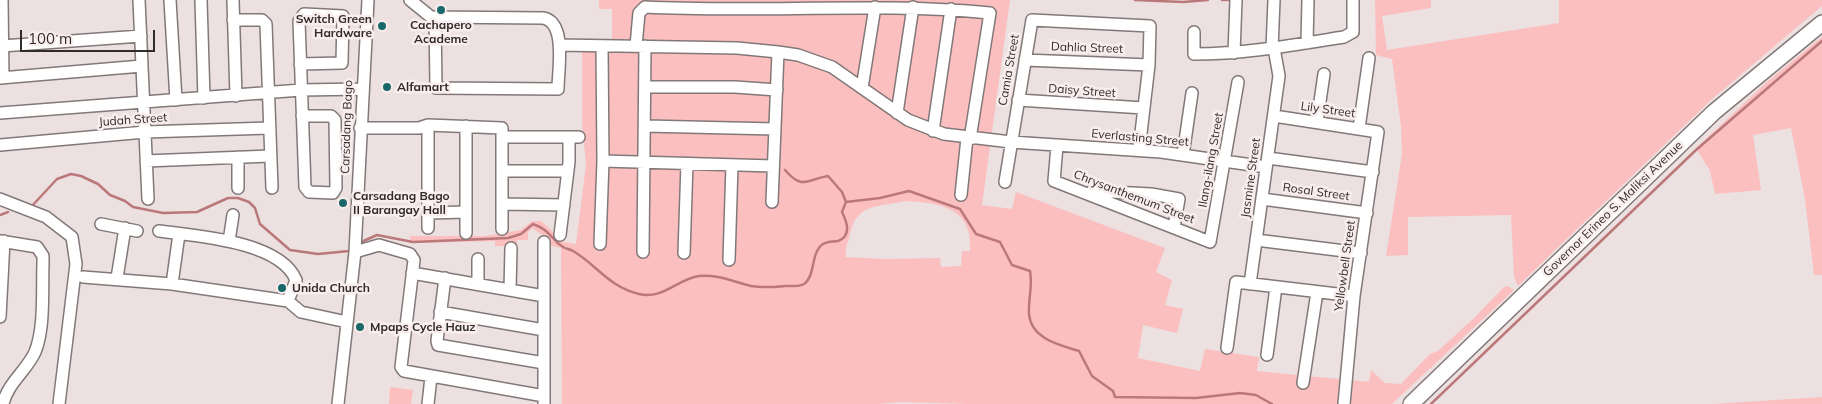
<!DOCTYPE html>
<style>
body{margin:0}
#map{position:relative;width:1822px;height:404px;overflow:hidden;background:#ece0e0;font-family:Mulish,sans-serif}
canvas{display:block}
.scale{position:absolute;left:20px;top:30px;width:135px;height:22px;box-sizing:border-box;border:2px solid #302c2c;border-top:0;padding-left:6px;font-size:15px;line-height:18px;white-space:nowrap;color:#302c2c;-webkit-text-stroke:4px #faeded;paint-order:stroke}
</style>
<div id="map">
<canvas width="1822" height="404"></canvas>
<div class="scale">100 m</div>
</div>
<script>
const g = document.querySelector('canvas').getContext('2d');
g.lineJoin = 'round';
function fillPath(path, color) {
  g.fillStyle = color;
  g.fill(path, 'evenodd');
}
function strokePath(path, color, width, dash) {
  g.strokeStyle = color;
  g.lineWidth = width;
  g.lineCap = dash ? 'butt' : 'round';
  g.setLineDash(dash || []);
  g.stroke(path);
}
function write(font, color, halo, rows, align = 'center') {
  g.font = font + ' Mulish,sans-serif';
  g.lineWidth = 5;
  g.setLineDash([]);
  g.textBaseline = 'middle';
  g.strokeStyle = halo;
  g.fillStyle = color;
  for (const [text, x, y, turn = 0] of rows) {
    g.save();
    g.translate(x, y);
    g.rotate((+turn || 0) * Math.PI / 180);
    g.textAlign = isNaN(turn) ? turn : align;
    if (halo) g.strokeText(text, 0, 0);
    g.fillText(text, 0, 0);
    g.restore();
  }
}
const green = new Path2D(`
 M 599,0 L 1010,0 L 982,205 L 1012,209 L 1016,192 L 1165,248 L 1156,272 L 1172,280 L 1165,305 L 1183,309 L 1177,333 L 1143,325 L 1138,358 L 1200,371 L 1205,349 L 1259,357 L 1257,371 L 1369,382 L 1371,370 L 1385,383 L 1401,384 L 1430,354 L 1438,351 L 1474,318 L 1504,287 L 1508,286 L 1514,290 L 1392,404 L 969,404 L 901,402 L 878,404 L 562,404 L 561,248 L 548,245 L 547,238 L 532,228 L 528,232 L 528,240 L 517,240 L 517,246 L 495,246 L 495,241 L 416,243 L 410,243 L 410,236 L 485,236 L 521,230 L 532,221 L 541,221 L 564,242 L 576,244 L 586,165 L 582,121 L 582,39 L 612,40 L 612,9 L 599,9 ZM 906,201 C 941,203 973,208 970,251 L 962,251 L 961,266 L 941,267 L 940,258 L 886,259 L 846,257 C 845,247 848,243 850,234 C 857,202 880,207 906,201 Z
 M 1375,0 L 1431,0 L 1431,8 L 1382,16 L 1387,50 L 1559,23 L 1559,0 L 1822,0 L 1822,6 L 1711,100 L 1518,286 L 1514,277 L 1511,215 L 1408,217 L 1408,255 L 1386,256 L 1402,154 L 1401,127 L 1392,59 L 1376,55 Z
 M 1822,37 L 1822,275 L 1814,275 L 1805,199 L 1791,128 L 1753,135 L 1761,190 L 1715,194 L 1710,171 L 1696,148 L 1768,81 Z
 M 390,387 L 413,390 L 411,404 L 389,404 Z
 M 1822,397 L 1822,404 L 1713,404 Z`);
const stream = new Path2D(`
 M 1135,0 L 1183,2 L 1208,0
 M 1222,0 L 1232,0
 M 785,170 C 803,191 807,179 828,176 L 842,192 L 846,202
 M 31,207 L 57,179 L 71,174 L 81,176 L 98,184 L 110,195 L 125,201 L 133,207 L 163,213 L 197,212 L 228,198 L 238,198 L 249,202 L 255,208 L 260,224 L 290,250 L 318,254 L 349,251
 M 0,215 L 8,212
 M 359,243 L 377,235 L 413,242 L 508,238 L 521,234 L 533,224 C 552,231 550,239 563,247 C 566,249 570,249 573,251 C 597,265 609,287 639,294 C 663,300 677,279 699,276 C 717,274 734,282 751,286 C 763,288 773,287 785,286 C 790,286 799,287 804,284 C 816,276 810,253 823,244 C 828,241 833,242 838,241 C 852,236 847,222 842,212 L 846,202 L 880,198 L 909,191 L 960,209 L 976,234 L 1000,242 L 1012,265 L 1030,271 C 1033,286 1028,299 1029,314 C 1031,339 1060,345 1079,351 L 1092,376 L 1113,391 L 1115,397 L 1196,398 L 1240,393 L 1256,395 L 1272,404
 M 1431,404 L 1696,150 L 1822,41`);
const minor = new Path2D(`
 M 2,0 L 3,78
 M 139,0 L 148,199
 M 170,0 L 176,100
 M 201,0 L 204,98
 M 233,0 L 236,96
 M 410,0 L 431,17 L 543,18 C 567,22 558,70 558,89 L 436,88 L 435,17
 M 233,20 L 262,20 L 266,24 L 272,188
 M 1194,32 L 1194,54 C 1245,54 1294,45 1344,37 L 1353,32 L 1353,0
 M 1307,43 L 1308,0
 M 559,45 L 737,48 L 778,52 L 798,55 L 832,67 L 908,120 L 944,134 L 1011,142 L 1161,152 L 1266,167
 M 2,46 L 141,36
 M 636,46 L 639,13 L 645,7 C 760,13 875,2 990,13 L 970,139
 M 1272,49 L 1274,0
 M 1234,53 L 1236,0
 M 1025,60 L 1149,65
 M 300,64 L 342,63 L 343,16 L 304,14 L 299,21 C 301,76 303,131 305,187 L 309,192 L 333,193 L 336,188 L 335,120 L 331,116 L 302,116
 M 0,78 L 142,66
 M 645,87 L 735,87 L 777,90
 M 862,88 L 875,7
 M 1018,100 L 1144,108
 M 0,113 L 301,90 L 362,89
 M 897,113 L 913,7
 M 1274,116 L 1378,132 L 1354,296 L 1344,404
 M 1317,122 L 1324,74
 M 428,125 L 428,228
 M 466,126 L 466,233
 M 645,126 L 775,129
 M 360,128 L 419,128 L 428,125 L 502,128 L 502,229
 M 1359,128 L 1369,58
 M 933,131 L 951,9
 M 502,137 L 579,137
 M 0,145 L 145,132 L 269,128
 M 1057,146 L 1054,181 L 1210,242 L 1238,82
 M 1183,155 L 1192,93
 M 1268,158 L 1373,172
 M 146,161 L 270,156
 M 603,161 L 773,166
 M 502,171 L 568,171
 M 1005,182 L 1032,20 L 1150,26 L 1149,65 L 1139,150
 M 238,188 L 238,157
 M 1092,191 L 1151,194 L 1179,199 L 1174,227
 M 961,195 L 967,138
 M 0,199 L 46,217 L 72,237 L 76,264 L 59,404
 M 1262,199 L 1367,213
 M 772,202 L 778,52
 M 502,204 L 564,205
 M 428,213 L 466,212
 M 101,224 L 137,231
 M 159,231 C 196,236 280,241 296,280 L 288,301
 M 560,235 L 569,162 L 569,137
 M 1256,240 L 1361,253
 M 0,241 L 37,247 L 43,256 L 43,263 C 42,289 45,328 35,352 C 27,370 7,384 3,404
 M 229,241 L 233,215
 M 544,242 L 544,404
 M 600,244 L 603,161 L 602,46
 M 355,252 L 379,245 L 410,254 L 414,260 L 401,367 L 404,371 L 544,396
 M 643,252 L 645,46
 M 684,253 L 687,164
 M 729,260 L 732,165
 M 412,273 L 544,296
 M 83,277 L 172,284 L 288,301 L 301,312 L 347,322
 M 117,278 L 125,228
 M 445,278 L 437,341 L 438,345 L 544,363
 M 172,284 L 179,234
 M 478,284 L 478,259
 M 1250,284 L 1279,76 L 1274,48
 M 510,290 L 511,248
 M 440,312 L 544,330
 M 0,317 L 4,241
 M 1227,348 L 1236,282 L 1354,296
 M 1267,355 L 1276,287
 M 1303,383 L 1317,292
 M 338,404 L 355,252 L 368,0
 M 428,404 L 431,377`);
const major = new Path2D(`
 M 1411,404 L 1714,112 L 1822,23`);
const markers = [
 [441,10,5,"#1b686a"],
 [382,26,5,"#1b686a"],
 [387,87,5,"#1b686a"],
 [343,203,5,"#1b686a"],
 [282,288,5,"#1b686a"],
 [360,327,5,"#1b686a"]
];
const poiNames = [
 ["Switch Green",372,19,"right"],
 ["Hardware",372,33,"right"],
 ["Cachapero",441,25,"center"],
 ["Academe",441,39,"center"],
 ["Alfamart",397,87],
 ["Carsadang Bago",353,196],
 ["II Barangay Hall",353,210],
 ["Unida Church",292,288],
 ["Mpaps Cycle Hauz",370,327]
];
const streetNames = [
 ["Dahlia Street",1087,48,2],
 ["Camia Street",1009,70,-80],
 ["Daisy Street",1082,91,4],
 ["Lily Street",1328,110,8],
 ["Judah Street",133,120,-4],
 ["Carsadang Bago",347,127,-88],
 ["Everlasting Street",1140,138,5],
 ["Ilang-ilang Street",1211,160,-80],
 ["Jasmine Street",1251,178,-82],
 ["Rosal Street",1316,192,8],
 ["Chrysanthemum Street",1134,197,21],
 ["Governor Erineo S. Maliksi Avenue",1613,209,-44],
 ["Yellowbell Street",1345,266,-82]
];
fillPath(green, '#fbbfc0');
strokePath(stream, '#bb787a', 2.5);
strokePath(minor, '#837878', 14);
strokePath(major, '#837878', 18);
strokePath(minor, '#fff', 11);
strokePath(major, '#fff', 15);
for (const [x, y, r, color] of markers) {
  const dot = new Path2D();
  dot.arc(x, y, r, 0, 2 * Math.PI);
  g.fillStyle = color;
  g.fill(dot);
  strokePath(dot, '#faeded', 2);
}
write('bold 12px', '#302c2c', '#faeded', poiNames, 'left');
write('12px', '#302c2c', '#faeded', streetNames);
</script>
